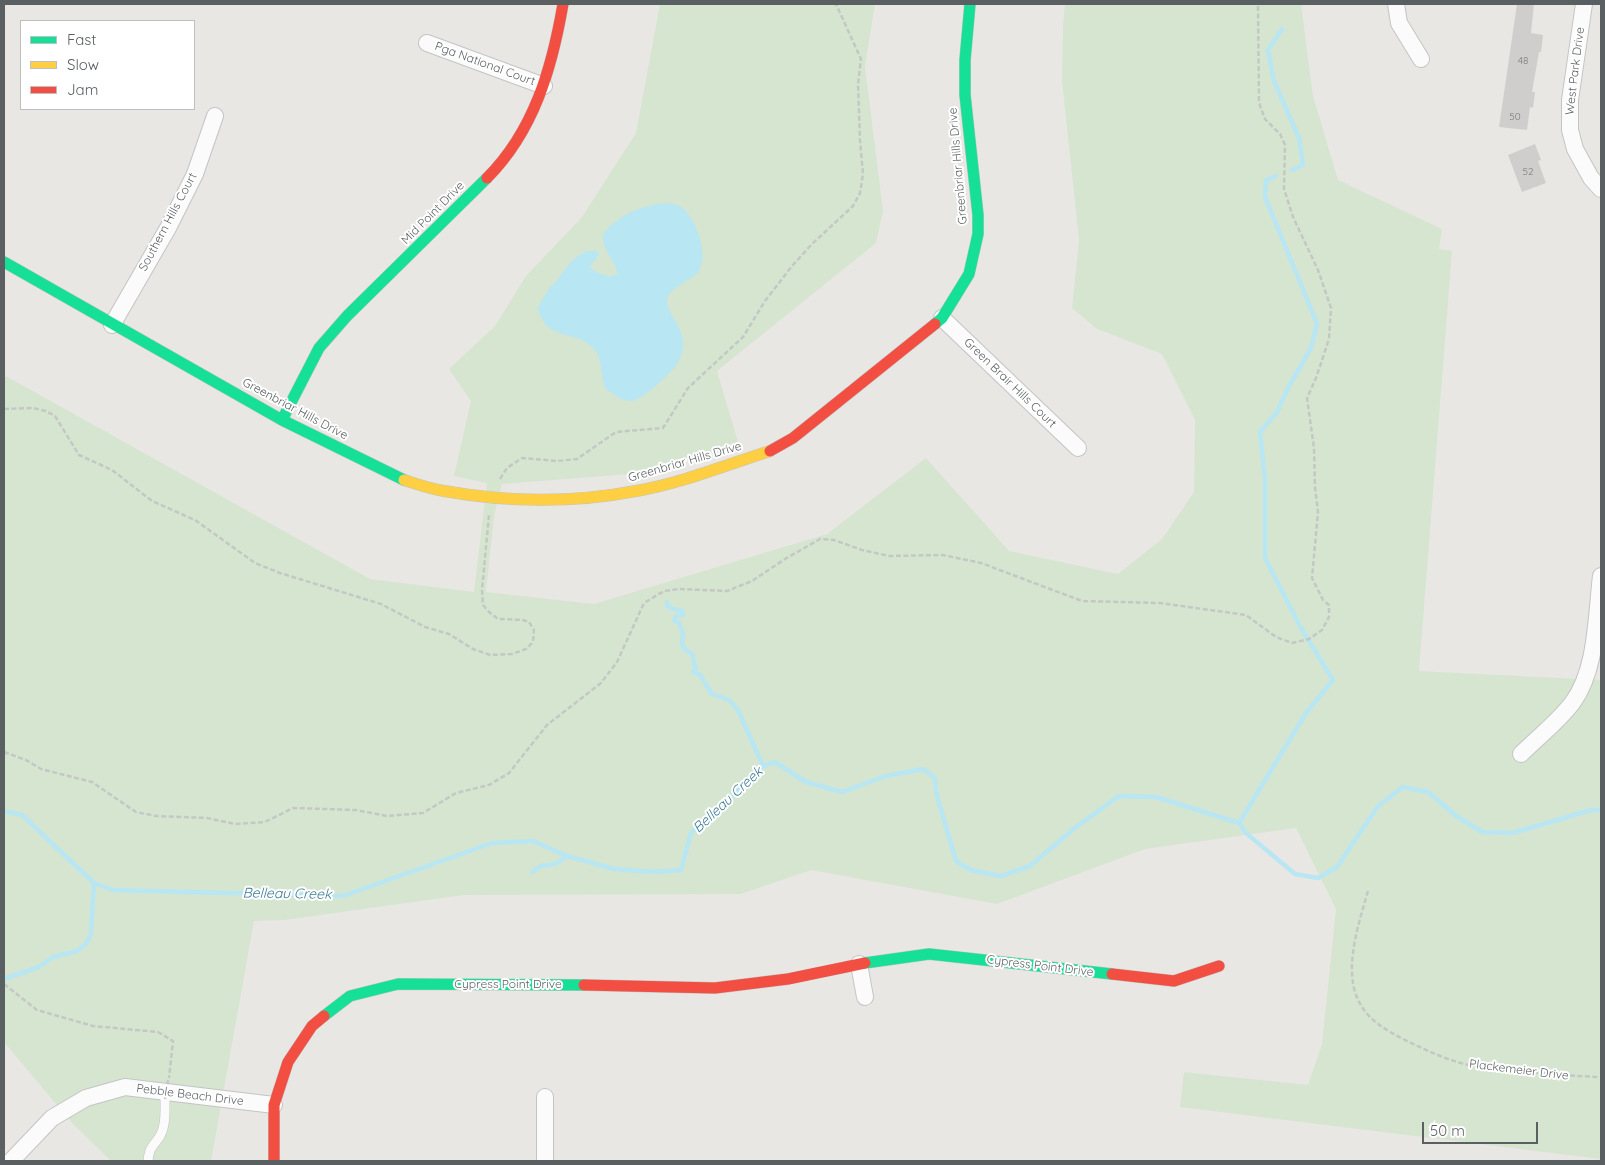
<!DOCTYPE html>
<style>
body{margin:0}
#map{position:relative;width:1605px;height:1165px;overflow:hidden;background:#e9e7e4;font-family:Quicksand,sans-serif}
canvas{display:block}
.frame{position:absolute;inset:0;border:5px solid #5a5f61;pointer-events:none}
.legend{position:absolute;left:20px;top:20px;width:175px;height:90px;box-sizing:border-box;background:#fff;border:1px solid #bdbfc0;margin:0;padding:6px 9px;list-style:none;font-size:15px;color:#5a5f61}
.legend li{display:flex;align-items:center;gap:10px;height:25px}
.legend b{width:25px;border:1px solid #bdbfc0}
.scale{position:absolute;left:1422px;top:1122px;width:116px;height:22px;box-sizing:border-box;border:2px solid #5a5f61;border-top:0;padding-left:6px;font-size:15px;line-height:18px;white-space:nowrap;color:#5a5f61;-webkit-text-stroke:4px #fff;paint-order:stroke}
</style>
<div id="map">
<canvas width="1605" height="1165"></canvas>
<div class="frame"></div>
<ul class="legend">
<li><b style="height:6px;background:#16e098"></b>Fast</li>
<li><b style="height:6px;background:#ffcf43"></b>Slow</li>
<li><b style="height:6px;background:#f24e42"></b>Jam</li>
</ul>
<div class="scale">50 m</div>
</div>
<script>
const g = document.querySelector('canvas').getContext('2d');
g.lineJoin = 'round';
function fillPath(path, color) {
  g.fillStyle = color;
  g.fill(path, 'evenodd');
}
function strokePath(path, color, width, dash) {
  g.strokeStyle = color;
  g.lineWidth = width;
  g.lineCap = dash ? 'butt' : 'round';
  g.setLineDash(dash || []);
  g.stroke(path);
}
function write(font, color, halo, rows, align = 'center') {
  g.font = font + ' Quicksand,sans-serif';
  g.lineWidth = 4;
  g.setLineDash([]);
  g.textBaseline = 'middle';
  g.strokeStyle = halo;
  g.fillStyle = color;
  for (const [text, x, y, turn = 0] of rows) {
    g.save();
    g.translate(x, y);
    g.rotate((+turn || 0) * Math.PI / 180);
    g.textAlign = isNaN(turn) ? turn : align;
    if (halo) g.strokeText(text, 0, 0);
    g.fillText(text, 0, 0);
    g.restore();
  }
}
const green = new Path2D(`
 M 660,4 L 875,4 L 865,66 L 883,211 L 876,243 L 717,371 L 738,442 L 643,473 L 502,484 L 494,516 L 486,592 L 594,604 L 827,534 L 926,458 L 1009,551 L 1118,574 L 1162,539 L 1194,492 L 1195,420 L 1162,354 L 1097,329 L 1072,308 L 1079,240 L 1062,81 L 1063,26 L 1065,4 L 1301,4 L 1313,96 L 1338,180 L 1442,229 L 1439,249 L 1452,251 L 1419,671 L 1601,680 L 1601,1159 L 1180,1107 L 1184,1072 L 1308,1085 L 1322,1044 L 1336,909 L 1296,828 L 1145,849 L 997,904 L 811,870 L 741,894 L 464,895 L 285,920 L 254,921 L 211,1161 L 111,1161 L 72,1123 L 4,1042 L 4,375 L 370,579 L 474,592 L 487,483 L 454,476 L 471,401 L 449,369 L 495,326 L 526,276 L 582,217 L 636,133 Z`);
const water = new Path2D(`
 M 666,203 C 672,203 676,204 681,207 C 696,217 710,257 698,272 C 690,282 669,287 667,300 C 666,313 685,327 683,346 C 683,351 680,359 677,364 C 671,373 641,402 630,401 C 622,401 613,394 606,389 C 600,377 603,359 594,349 C 575,328 546,343 538,308 C 541,301 545,294 550,288 C 553,284 557,281 560,276 C 569,264 579,249 597,251 L 599,253 L 597,258 L 590,266 L 591,269 C 600,273 608,279 617,274 C 617,260 602,253 603,234 C 618,215 642,205 666,203 Z`);
const stream = new Path2D(`
 M 1282,29 L 1268,50 L 1274,81 L 1299,138 L 1303,165 L 1292,170
 M 667,602 L 668,607 L 682,611 L 683,615 L 676,616 L 674,621 L 679,623 L 683,633 L 682,643 L 684,649 C 699,656 690,658 696,668 L 693,672 L 700,675 L 712,694 L 729,700 L 738,710 L 763,766
 M 4,811 L 22,815 L 94,883 L 113,890 L 343,896 L 492,843 L 533,841 L 567,856 L 614,869 L 652,872 L 681,870 L 691,833 L 763,766 L 775,762 L 806,782 L 842,792 L 886,776 L 923,769 L 935,778 L 936,792 L 956,861 L 970,870 L 1001,876 L 1030,866 L 1076,827 L 1119,796 L 1156,797 L 1239,823 L 1246,833 L 1295,874 L 1318,878 L 1337,867 L 1378,806 L 1403,787 L 1428,792 L 1455,815 L 1482,832 L 1513,833 L 1591,810 L 1601,810
 M 1239,823 L 1306,713 L 1333,680 L 1301,628 L 1265,558 L 1265,479 L 1260,432 L 1277,412 L 1289,386 L 1311,348 L 1317,324 L 1265,197 L 1266,180 L 1276,176
 M 532,872 L 541,866 L 556,864 L 567,856
 M 4,979 L 39,967 L 53,957 L 77,951 L 86,944 L 91,934 L 94,883`);
const building = new Path2D(`
 M 1517,4 L 1534,4 L 1531,33 L 1543,35 L 1541,52 L 1539,52 L 1532,92 L 1535,92 L 1533,108 L 1530,107 L 1527,130 L 1499,127 Z
 M 1535,144 L 1541,160 L 1538,161 L 1546,183 L 1522,192 L 1508,155 Z`);
const path = new Path2D(`
 M 4,409 L 33,408 L 46,411 L 55,416 L 79,455 L 112,470 L 152,501 L 195,520 L 255,563 L 280,573 L 381,604 L 425,627 L 449,634 L 473,649 L 490,655 L 512,654 L 526,649 L 533,642 L 534,630 L 529,622 L 523,620 L 498,619 L 489,612 L 483,605 L 482,590 L 489,515
 M 500,479 L 507,468 L 522,458 L 557,461 L 577,459 L 616,432 L 663,428 L 688,388 L 743,337 L 765,301 L 792,266 L 812,244 L 853,206 L 860,193 L 863,174 L 860,141 L 858,84 L 861,59 L 836,4
 M 4,752 L 26,760 L 41,769 L 92,782 L 136,812 L 156,816 L 207,818 L 235,824 L 265,822 L 293,808 L 356,810 L 387,816 L 423,813 L 456,793 L 489,785 L 509,773 L 547,725 L 601,683 L 617,662 L 644,603 L 664,591 L 679,589 L 727,591 L 752,581 L 785,559 L 820,539 L 834,540 L 862,550 L 889,556 L 943,555 L 981,563 L 1082,601 L 1160,603 L 1246,615 L 1276,637 L 1292,643 L 1309,639 L 1322,630 L 1329,617 L 1329,605 L 1323,600 L 1312,578 L 1318,512 L 1315,487 L 1314,448 L 1307,398 L 1316,378 L 1329,339 L 1331,308 L 1318,270 L 1293,217 L 1284,189 L 1285,145 L 1280,134 L 1265,119 L 1259,103 L 1258,4
 M 1368,891 C 1359,922 1345,964 1356,995 C 1365,1019 1384,1029 1405,1040 C 1426,1050 1446,1060 1469,1065 C 1480,1067 1492,1068 1503,1069 C 1536,1073 1568,1076 1601,1077
 M 4,984 L 37,1010 L 93,1026 L 158,1032 L 173,1041 L 169,1078`);
const lane = new Path2D(`
 M 148,1161 C 149,1147 153,1147 160,1136 C 166,1125 165,1111 165,1099`);
const street = new Path2D(`
 M 1396,4 L 1399,23 L 1421,59
 M 1584,4 L 1570,100 L 1570,130 L 1575,149 L 1591,178 L 1601,189
 M 427,43 L 544,86
 M 942,318 L 1078,448
 M 112,325 L 168,228 L 195,174 L 215,116
 M 1521,754 C 1538,737 1559,721 1573,702 C 1597,669 1596,616 1601,576
 M 859,964 L 865,997
 M 545,1097 L 545,1161
 M 11,1161 L 52,1118 L 86,1098 L 125,1087 L 274,1105`);
const fast = new Path2D(`
 M 4,262 L 282,420 L 404,480
 M 935,324 L 942,318 L 969,274 L 978,234 L 978,215 L 965,95 L 965,60 L 970,4
 M 282,420 L 319,348 L 347,316 L 487,178
 M 865,963 L 929,954 L 1112,974
 M 324,1016 L 350,996 L 398,984 L 584,985`);
const slow = new Path2D(`
 M 404,480 C 417,484 430,489 444,491 C 506,502 573,503 636,491 C 682,483 726,465 770,451`);
const jam = new Path2D(`
 M 487,178 C 534,131 552,68 563,4
 M 770,451 L 793,438 L 935,324
 M 1112,974 L 1174,981 L 1219,966
 M 584,985 L 715,988 L 788,979 L 865,963
 M 274,1161 L 274,1105 L 288,1062 L 312,1026 L 324,1016`);
const pathBridge = new Path2D(`
 M 165,1099 L 168,1080`);
const numberNames = [
 ["48",1523,61],
 ["50",1515,117],
 ["52",1528,172]
];
const streetNames = [
 ["Pga National Court",485,64,20],
 ["West Park Drive",1575,71,-83],
 ["Greenbriar Hills Drive",958,166,-95],
 ["Mid Point Drive",433,213,-45],
 ["Southern Hills Court",168,222,-62],
 ["Green Brair Hills Court",1010,383,44],
 ["Greenbriar Hills Drive",295,409,28],
 ["Greenbriar Hills Drive",685,462,-16],
 ["Cypress Point Drive",1040,966,7],
 ["Cypress Point Drive",508,984],
 ["Plackemeier Drive",1519,1070,7],
 ["Pebble Beach Drive",190,1095,7]
];
const waterNames = [
 ["Belleau Creek",728,800,-43],
 ["Belleau Creek",287,894,1]
];
fillPath(green, '#d6e5d0');
fillPath(water, '#b8e6f3');
strokePath(stream, '#b8e6f3', 4.5);
fillPath(building, '#d0cecd');
strokePath(lane, '#c3c4c4', 10);
strokePath(street, '#c3c4c4', 18);
strokePath(fast, '#c3c4c3', 12);
strokePath(slow, '#c3c4c3', 12);
strokePath(jam, '#c3c4c3', 12);
strokePath(path, '#c4c8c5', 2.5, [5, 2.5]);
strokePath(lane, '#fcfbfb', 9);
strokePath(street, '#fcfbfb', 16);
strokePath(fast, '#16e098', 11);
strokePath(slow, '#ffcf43', 11);
strokePath(jam, '#f24e42', 11);
strokePath(pathBridge, '#c4c8c5', 2.5, [5, 2.5]);
write('10px', '#797c7d', null, numberNames);
write('12px', '#5a5f61', '#fff', streetNames);
write('italic 14px', '#3d7c99', '#fff', waterNames);
</script>
